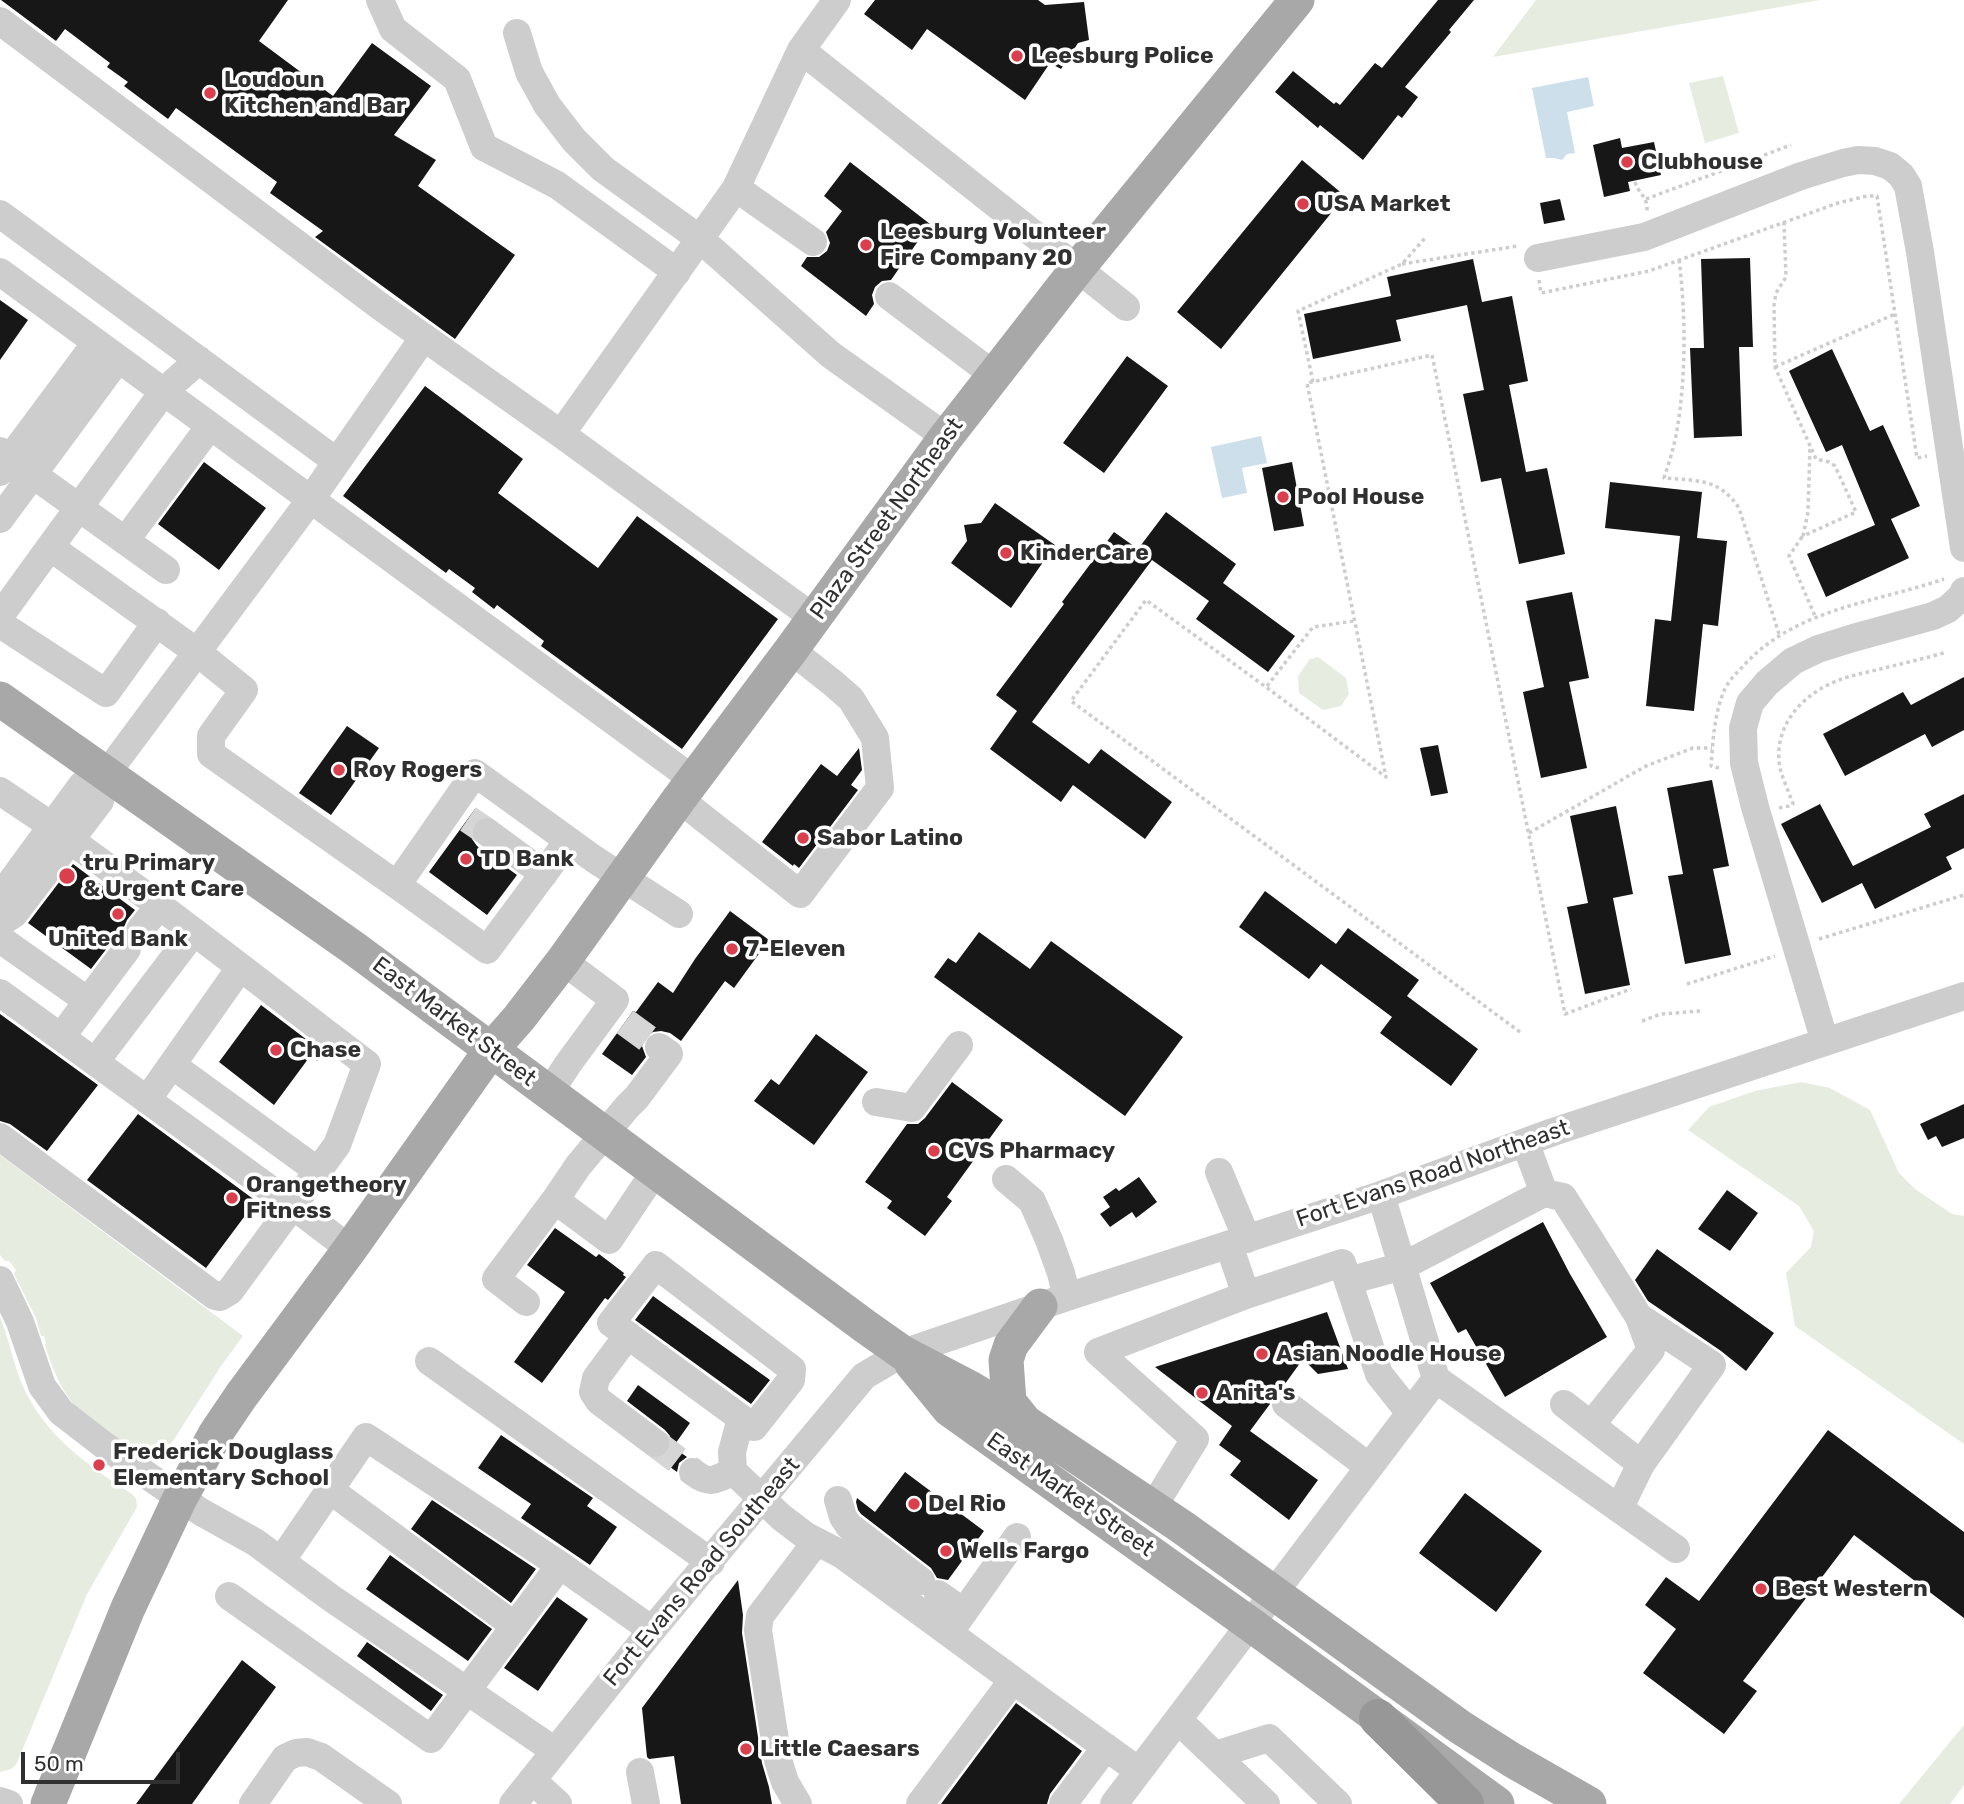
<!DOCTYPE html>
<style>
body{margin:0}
#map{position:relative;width:1964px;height:1804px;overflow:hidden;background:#fff;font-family:Rubik,sans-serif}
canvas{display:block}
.scale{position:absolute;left:21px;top:1752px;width:159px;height:32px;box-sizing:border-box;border:4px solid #303030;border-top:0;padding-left:9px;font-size:21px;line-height:24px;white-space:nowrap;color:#303030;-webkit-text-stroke:5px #fff;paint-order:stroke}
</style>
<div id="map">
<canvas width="1964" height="1804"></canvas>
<div class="scale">50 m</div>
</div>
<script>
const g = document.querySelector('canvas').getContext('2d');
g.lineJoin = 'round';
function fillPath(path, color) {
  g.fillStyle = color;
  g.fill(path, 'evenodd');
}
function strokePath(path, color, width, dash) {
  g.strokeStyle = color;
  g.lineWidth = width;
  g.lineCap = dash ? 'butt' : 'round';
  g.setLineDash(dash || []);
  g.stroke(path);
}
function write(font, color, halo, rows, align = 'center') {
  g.font = font + ' Rubik,sans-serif';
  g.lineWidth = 7;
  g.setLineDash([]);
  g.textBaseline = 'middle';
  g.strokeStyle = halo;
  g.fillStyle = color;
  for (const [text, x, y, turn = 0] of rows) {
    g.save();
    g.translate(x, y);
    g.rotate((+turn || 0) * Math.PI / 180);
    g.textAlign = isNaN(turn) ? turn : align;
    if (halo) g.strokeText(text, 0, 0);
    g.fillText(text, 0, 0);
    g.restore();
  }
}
const green = new Path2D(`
 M 1536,0 L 1820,0 L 1493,57 Z
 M 1723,76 L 1739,133 L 1705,143 L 1689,83 Z
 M 1318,657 L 1346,678 L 1349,694 L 1341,706 L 1323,710 L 1299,693 L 1298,676 L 1310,659 Z
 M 1801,1082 L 1830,1088 L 1870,1110 L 1899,1173 L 1915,1189 L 1952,1214 L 1964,1216 L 1964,1444 L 1795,1326 L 1786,1273 L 1811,1247 L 1814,1231 L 1799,1206 L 1688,1130 L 1709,1107 L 1755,1091 Z
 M 0,1155 L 243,1336 L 221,1366 L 171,1444 L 164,1449 L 156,1451 L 157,1458 C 146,1455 137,1449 127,1444 C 79,1419 61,1397 45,1345 L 46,1344 L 44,1336 L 41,1336 L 36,1318 L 14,1274 L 16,1270 L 9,1261 L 5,1261 L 0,1255 Z
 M 0,1317 C 9,1339 13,1363 22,1384 C 43,1434 88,1466 132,1494 L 136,1499 L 137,1507 L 87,1594 L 16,1765 L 11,1769 L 0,1772 Z
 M 1964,1725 L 1964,1785 L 1950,1804 L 1899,1804 Z`);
const water = new Path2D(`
 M 1588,77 L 1594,106 L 1567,112 L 1575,153 L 1567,154 L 1562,160 L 1554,158 L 1546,158 L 1532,88 Z
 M 1261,436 L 1267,463 L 1242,468 L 1247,493 L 1222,498 L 1211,447 Z`);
const building = new Path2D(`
 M 1,0 L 288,0 L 259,41 L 333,96 L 372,43 L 431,86 L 394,135 L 436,160 L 418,186 L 515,255 L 455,339 L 315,237 L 323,231 L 270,193 L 277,182 L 176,108 L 168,119 L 124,86 L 128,82 L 107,67 L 110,63 L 65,29 L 56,41 Z
 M 875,0 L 1038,0 L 1045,5 L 1084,2 L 1089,40 L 1078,43 L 1061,69 L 1050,63 L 1025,100 L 927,29 L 912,50 L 864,14 Z
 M 1438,0 L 1474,0 L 1449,30 L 1451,32 L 1405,87 L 1418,97 L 1402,118 L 1398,115 L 1363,160 L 1320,125 L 1318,128 L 1275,92 L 1293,71 L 1334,104 L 1336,102 L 1340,105 L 1375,63 L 1382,68 Z
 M 1620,138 L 1622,148 L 1654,142 L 1661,175 L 1628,182 L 1630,191 L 1604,197 L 1593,145 Z
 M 1302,160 L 1345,196 L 1221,349 L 1177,312 Z
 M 850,162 L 930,224 L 891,280 L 882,281 L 875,287 L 872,295 L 874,304 L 866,316 L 801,266 L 807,257 L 819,257 L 827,251 L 830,243 L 826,232 L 842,211 L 824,196 Z
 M 1560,199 L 1565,220 L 1544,224 L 1540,203 Z
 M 1750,258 L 1753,347 L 1739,347 L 1742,436 L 1694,438 L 1690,348 L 1704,348 L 1701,259 Z
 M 1473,259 L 1482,302 L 1512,296 L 1528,381 L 1509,385 L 1526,472 L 1547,468 L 1565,554 L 1519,564 L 1501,478 L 1481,482 L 1463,394 L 1484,390 L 1467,305 L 1396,320 L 1401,341 L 1313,359 L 1304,314 L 1391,296 L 1387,277 Z
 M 0,300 L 28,320 L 0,360 Z
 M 1832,349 L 1870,431 L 1883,425 L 1920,506 L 1891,519 L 1909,558 L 1826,597 L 1807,554 L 1875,525 L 1842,445 L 1826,452 L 1789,371 Z
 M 1127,356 L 1168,386 L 1104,473 L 1063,443 Z
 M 425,386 L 523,459 L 498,493 L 598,568 L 637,516 L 778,619 L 682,749 L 541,646 L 544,641 L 497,605 L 494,609 L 472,592 L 475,588 L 449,569 L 446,573 L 343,496 Z
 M 204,462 L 266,508 L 219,570 L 158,524 Z
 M 1292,462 L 1304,526 L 1274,531 L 1262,468 Z
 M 1610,482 L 1702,492 L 1697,538 L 1727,541 L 1718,626 L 1703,624 L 1694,711 L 1646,706 L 1655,619 L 1671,621 L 1680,536 L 1605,528 Z
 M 995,503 L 1055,545 L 1011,608 L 951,563 L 967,541 L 964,525 L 981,523 Z
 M 1166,512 L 1236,564 L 1223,583 L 1295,636 L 1268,672 L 1196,619 L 1209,601 L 1152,560 L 1086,649 L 1032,722 L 1089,764 L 1101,749 L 1172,802 L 1145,839 L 1073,785 L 1061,802 L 990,749 L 1017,711 L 996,695 L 1064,604 L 1062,602 L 1114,532 L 1138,549 Z
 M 1572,592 L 1589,678 L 1569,682 L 1587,768 L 1541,778 L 1523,692 L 1544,687 L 1526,601 Z
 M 1964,677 L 1964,730 L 1932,747 L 1925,734 L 1845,776 L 1823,734 L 1903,692 L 1911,705 Z
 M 347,726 L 379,748 L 331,815 L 299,793 Z
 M 1438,745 L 1448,793 L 1431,796 L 1420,748 Z
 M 859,748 L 862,770 L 851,785 L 858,790 L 799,868 L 794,864 L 793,866 L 762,842 L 821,764 L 837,776 Z
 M 1712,780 L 1729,866 L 1713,869 L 1731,955 L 1685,964 L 1668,876 L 1683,874 L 1667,788 Z
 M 1964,794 L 1964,848 L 1946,857 L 1952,869 L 1875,909 L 1862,883 L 1822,903 L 1781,824 L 1820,804 L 1853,866 L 1931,827 L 1924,814 Z
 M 1616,806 L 1633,894 L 1613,898 L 1630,985 L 1585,994 L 1567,907 L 1588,903 L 1570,816 Z
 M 475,809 L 485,816 L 480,817 L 473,823 L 470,831 L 472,839 L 477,846 L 517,875 L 487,915 L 429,872 Z
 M 73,864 L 135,910 L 127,920 L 124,927 L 124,933 L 114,939 L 91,969 L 28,923 Z
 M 1265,891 L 1336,944 L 1348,928 L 1419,980 L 1407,996 L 1478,1049 L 1451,1086 L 1380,1033 L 1392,1017 L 1321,964 L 1309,979 L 1239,927 Z
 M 730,911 L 769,940 L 734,988 L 725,981 L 681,1041 L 670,1033 L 661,1031 L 653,1032 L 646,1037 L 642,1046 L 646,1057 L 632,1075 L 602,1054 L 633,1011 L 636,1012 L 658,982 L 673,993 L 695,959 Z
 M 979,932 L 1030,969 L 1051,941 L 1183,1037 L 1125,1116 L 934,977 L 948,958 L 956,963 Z
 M 261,1005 L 323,1052 L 317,1061 L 311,1055 L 274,1105 L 219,1062 Z
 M 0,1014 L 98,1085 L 47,1151 L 10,1124 L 0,1121 Z
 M 816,1034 L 868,1072 L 814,1145 L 754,1101 L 771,1079 L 779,1085 Z
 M 952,1082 L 1003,1120 L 947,1197 L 952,1201 L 925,1236 L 887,1208 L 892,1201 L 865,1182 L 907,1124 L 918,1124 L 925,1118 Z
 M 1964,1104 L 1964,1138 L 1942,1147 L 1936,1136 L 1928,1140 L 1920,1124 Z
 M 138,1114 L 256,1201 L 206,1268 L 87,1180 Z
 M 1139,1177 L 1157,1202 L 1136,1218 L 1132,1212 L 1110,1227 L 1100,1214 L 1110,1207 L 1103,1197 L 1116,1188 L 1119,1191 Z
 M 1727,1190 L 1758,1213 L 1730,1251 L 1698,1229 Z
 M 1543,1222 L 1570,1274 L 1607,1337 L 1505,1397 L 1466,1329 L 1458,1333 L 1430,1283 Z
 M 555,1228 L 596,1257 L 599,1254 L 624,1273 L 623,1275 L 626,1277 L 608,1300 L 605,1298 L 542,1383 L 514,1362 L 565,1292 L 527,1265 Z
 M 1657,1249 L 1774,1333 L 1746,1371 L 1721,1351 L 1648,1301 L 1635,1280 Z
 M 653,1296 L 770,1380 L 751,1404 L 635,1320 Z
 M 1327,1312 L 1348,1369 L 1318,1374 L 1303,1359 L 1282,1388 L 1272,1395 L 1270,1404 L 1250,1431 L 1318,1480 L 1289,1520 L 1230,1475 L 1241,1461 L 1219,1445 L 1232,1426 L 1155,1367 Z
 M 638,1385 L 690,1423 L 673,1447 L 687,1457 L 679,1463 L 677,1472 L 659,1459 L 669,1452 L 671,1444 L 670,1436 L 665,1430 L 627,1401 Z
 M 1828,1430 L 1964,1532 L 1964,1618 L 1854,1535 L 1743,1681 L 1757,1691 L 1724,1734 L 1643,1673 L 1676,1629 L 1645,1605 L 1666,1577 L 1699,1601 Z
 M 501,1435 L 593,1498 L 587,1506 L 617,1527 L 590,1565 L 521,1518 L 531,1504 L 478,1468 Z
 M 905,1472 L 984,1531 L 948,1580 L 937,1578 L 931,1568 L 861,1514 L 858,1510 L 856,1502 L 857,1498 L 875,1512 Z
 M 1465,1493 L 1542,1551 L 1496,1612 L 1419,1553 Z
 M 432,1500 L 536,1569 L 511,1603 L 411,1529 Z
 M 390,1555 L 492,1629 L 468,1661 L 366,1589 Z
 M 738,1580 L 743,1615 L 742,1633 L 762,1763 L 769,1787 L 772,1804 L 681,1804 L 674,1756 L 649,1759 L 647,1757 L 642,1708 Z
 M 557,1597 L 588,1619 L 538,1691 L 504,1668 Z
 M 367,1642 L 443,1695 L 431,1711 L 357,1656 Z
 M 242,1660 L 276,1687 L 192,1804 L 136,1804 Z
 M 1016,1703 L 1082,1751 L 1050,1794 L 1047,1804 L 941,1804 Z`);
const minorTunnel = new Path2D(`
 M 468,819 L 487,832
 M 625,1022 L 659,1047
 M 655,1443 L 693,1472`);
const path = new Path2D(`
 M 1635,182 C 1639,195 1648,196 1647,212
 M 1646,199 L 1791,145
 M 1784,222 L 1786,277 L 1776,293 L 1774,305 L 1775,367 L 1816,459 L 1829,462 L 1835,466 L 1856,512 L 1803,536 L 1808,512 L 1810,446
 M 1679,260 C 1686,314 1686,377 1677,430 C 1674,447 1669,463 1664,478 C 1698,481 1719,478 1739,508 L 1779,634
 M 1402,264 L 1518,246
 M 1539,280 L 1541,293 L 1649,271 L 1838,203 L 1867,196 L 1877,196 L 1917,458 L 1927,456
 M 1775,367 L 1895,314
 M 1313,382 L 1298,311 L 1402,264 L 1426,237
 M 1802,537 L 1789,556 L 1815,616
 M 1267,686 L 1313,627 L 1354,621
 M 1719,768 L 1711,766 C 1713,741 1714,715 1724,691 C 1729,679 1739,671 1747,662 C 1799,608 1877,602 1944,579
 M 1779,808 L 1789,806 L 1793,804 C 1789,792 1783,780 1780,768 C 1772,725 1804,692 1842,679 C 1855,674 1870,672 1884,668 C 1905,663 1926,658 1947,652
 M 1529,833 L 1646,766 L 1693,748 L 1712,748
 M 1819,939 L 1964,895
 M 1687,984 L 1775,956
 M 1642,1021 L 1661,1014 L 1701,1011
 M 1520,1032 L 1071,701 L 1146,600 L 1266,687 L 1386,777 L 1307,383 L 1432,355 L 1565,1014 L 1631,989`);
const minor = new Path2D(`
 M 380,0 L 393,29 L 457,79 L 484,147 L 557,185 L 677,272
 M 837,0 L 801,50 L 1126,307
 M 0,21 L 381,307 L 561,434 L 814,618
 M 517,33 L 529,72 L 547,105 L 574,140 L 603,169 L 700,239 L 831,355 L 946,437
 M 801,50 L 736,188 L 813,242
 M 0,214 L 336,461
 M 1538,258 L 1644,237 L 1801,176 L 1843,163 L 1858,160 L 1875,161 L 1890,166 L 1901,175 L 1908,186 L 1920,252 L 1964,548
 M 0,272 L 694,780
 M 889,296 L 994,375
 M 561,434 L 736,188
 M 0,451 L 166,570
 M 0,472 L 95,344
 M 0,519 L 118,359
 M 125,541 L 210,426
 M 50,547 L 164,391 L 199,360
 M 0,616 L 50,547 L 197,652 L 244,690 L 211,736 L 211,754 L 397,885
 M 0,624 L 106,693 L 157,622
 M 0,791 L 52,826
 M 679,799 L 800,894 L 880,788 L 875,738 L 851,699 L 834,684 L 791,650
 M 487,832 L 544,874
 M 568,841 L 487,950 L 397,885 L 475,773 L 594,859 L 679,914
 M 0,897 L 82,785 L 107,773
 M 0,923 L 14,914 L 100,801 L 107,773 L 311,499 L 424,337
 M 140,930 L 160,905
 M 0,939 L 88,1001
 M 0,993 L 292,1205 L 350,1249
 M 61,1037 L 127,949
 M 1825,1042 L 1755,807 L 1744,763 L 1743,728 L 1750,703 L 1767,683 L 1793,661 L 1818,649 L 1853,638 L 1933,616 L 1948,609 L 1963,595 L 1964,591
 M 95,1062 L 193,933
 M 172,1065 L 318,1171
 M 549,1093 L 568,1064 L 615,1000 L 563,961
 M 147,1100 L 240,968
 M 876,1102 L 912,1108 L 959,1045
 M 0,1137 L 215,1296 L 220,1297 L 230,1291 L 337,1145 L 367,1064 C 268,989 171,912 70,840
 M 1219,1172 L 1247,1239
 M 1006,1179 L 1032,1201 L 1049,1240 L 1061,1273 L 1067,1297
 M 1544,1193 L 1563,1197 L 1639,1317 L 1712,1365 L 1641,1464
 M 555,1200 L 609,1240 L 656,1170
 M 1229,1245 L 1246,1295 L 1342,1263 L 1379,1374 L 1410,1413
 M 0,1280 L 20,1322 L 42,1386 L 61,1412 L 105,1446 L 151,1478 L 201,1512 L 255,1542 L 331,1598 L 555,1751
 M 1348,1281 L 1403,1266 L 1544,1193 L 1525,1142
 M 526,1302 L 496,1279 L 555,1200 L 578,1166 L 627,1107 L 637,1097 L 669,1054 L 659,1047
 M 628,1335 L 596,1378 L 593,1392 L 599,1401 L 655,1443
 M 429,1361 L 711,1562
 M 1436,1379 L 1676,1549
 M 1286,1404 L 1369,1467
 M 1564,1404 L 1641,1464 L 1619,1509
 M 741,1418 L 754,1427 L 791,1380 L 792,1369 L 656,1265 L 611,1323 L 741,1418 L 732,1452 L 733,1471 L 781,1517 L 806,1536 L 841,1554 L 867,1573 L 1043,1702 L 1139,1771
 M 1591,1425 L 1651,1350 L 1639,1317
 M 693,1472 C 709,1485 716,1480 733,1471
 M 330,1490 L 515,1626
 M 838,1500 L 843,1517 L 849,1526 L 921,1581
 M 1153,1507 L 1195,1439 L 1098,1352 L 1246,1295
 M 281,1561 L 366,1437 L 560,1565 L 652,1630
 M 938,1594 L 964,1612
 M 229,1596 L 431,1739 L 560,1565
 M 949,1633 L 1017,1537
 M 1178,1720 L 1266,1804
 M 1215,1755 L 1269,1738 L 1338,1804
 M 640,1772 L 646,1804
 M 532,1780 L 558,1804
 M 0,1801 L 9,1804
 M 253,1804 L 285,1758 L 296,1753 L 307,1752 L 321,1757 L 388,1804
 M 513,1804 L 652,1630 L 864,1376 L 903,1353 L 1067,1297 L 1381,1195 L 1553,1132 L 1964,996
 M 798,1804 L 785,1782 L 778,1760 L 758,1630 L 760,1616 L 816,1542
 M 920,1804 L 1013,1680
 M 1063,1804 L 1106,1747
 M 1114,1804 L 1436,1379 L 1381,1195`);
const major = new Path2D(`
 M 0,699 L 355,949 L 866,1327 L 903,1353 L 970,1388 L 1025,1422 L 1182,1527 L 1460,1727 L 1512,1760 L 1589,1804
 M 912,1364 L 949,1409 L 1250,1624 L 1497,1804
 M 1025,1422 L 1009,1402 L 1006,1360 L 1011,1345 L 1040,1306
 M 48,1804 L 128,1608 L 180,1498 L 216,1433 L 241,1396 L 350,1249 L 491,1050 L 519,1018 L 563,961 L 679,799 L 791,650 L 946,437 L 1077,269 L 1297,0`);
const highway = new Path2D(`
 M 1378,1718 L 1465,1804`);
const markers = [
 [1017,56,7,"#da3f4d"],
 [210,93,7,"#da3f4d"],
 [1627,162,7,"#da3f4d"],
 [1303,204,7,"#da3f4d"],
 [866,245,7,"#da3f4d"],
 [1283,497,7,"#da3f4d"],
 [1006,553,7,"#da3f4d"],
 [339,770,7,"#da3f4d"],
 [803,838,7,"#da3f4d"],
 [466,859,7,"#da3f4d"],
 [67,876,9,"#da3f4d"],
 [118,914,7,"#da3f4d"],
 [732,949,7,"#da3f4d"],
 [276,1050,7,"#da3f4d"],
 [934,1151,7,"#da3f4d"],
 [232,1198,7,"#da3f4d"],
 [1262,1354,7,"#da3f4d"],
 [1202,1393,7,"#da3f4d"],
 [99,1465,7,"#da3f4d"],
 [914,1504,7,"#da3f4d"],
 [946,1551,7,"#da3f4d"],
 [1761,1589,7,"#da3f4d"],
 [746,1749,7,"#da3f4d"]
];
const poiNames = [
 ["Leesburg Police",1031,56],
 ["Loudoun",224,80],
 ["Kitchen and Bar",224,106],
 ["Clubhouse",1641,162],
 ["USA Market",1317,204],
 ["Leesburg Volunteer",880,232],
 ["Fire Company 20",880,258],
 ["Pool House",1297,497],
 ["KinderCare",1020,553],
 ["Roy Rogers",353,770],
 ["Sabor Latino",817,838],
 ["TD Bank",480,859],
 ["tru Primary",83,863],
 ["& Urgent Care",83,889],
 ["United Bank",118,939,"center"],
 ["7-Eleven",746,949],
 ["Chase",290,1050],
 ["CVS Pharmacy",948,1151],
 ["Orangetheory",246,1185],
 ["Fitness",246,1211],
 ["Asian Noodle House",1276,1354],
 ["Anita's",1216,1393],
 ["Frederick Douglass",113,1452],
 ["Elementary School",113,1478],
 ["Del Rio",928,1504],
 ["Wells Fargo",960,1551],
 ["Best Western",1775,1589],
 ["Little Caesars",760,1749]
];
const streetNames = [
 ["Plaza Street Northeast",887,519,-54],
 ["East Market Street",454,1022,37],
 ["Fort Evans Road Northeast",1433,1174,-19],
 ["East Market Street",1070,1495,35],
 ["Fort Evans Road Southeast",702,1572,-50]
];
fillPath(green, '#e6ecdf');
fillPath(water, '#cddfea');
fillPath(building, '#171717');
strokePath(minorTunnel, '#d6d6d6', 28, [28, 14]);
strokePath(path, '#cdcdcd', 3.5, [3.5, 3.5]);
strokePath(minor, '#cdcdcd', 28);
strokePath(major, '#a8a8a8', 35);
strokePath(highway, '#979797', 38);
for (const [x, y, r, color] of markers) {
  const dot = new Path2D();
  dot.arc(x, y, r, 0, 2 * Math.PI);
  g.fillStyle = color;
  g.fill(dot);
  strokePath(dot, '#fff', 2.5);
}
write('bold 23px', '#303030', '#fff', poiNames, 'left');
write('23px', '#303030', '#fff', streetNames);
</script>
